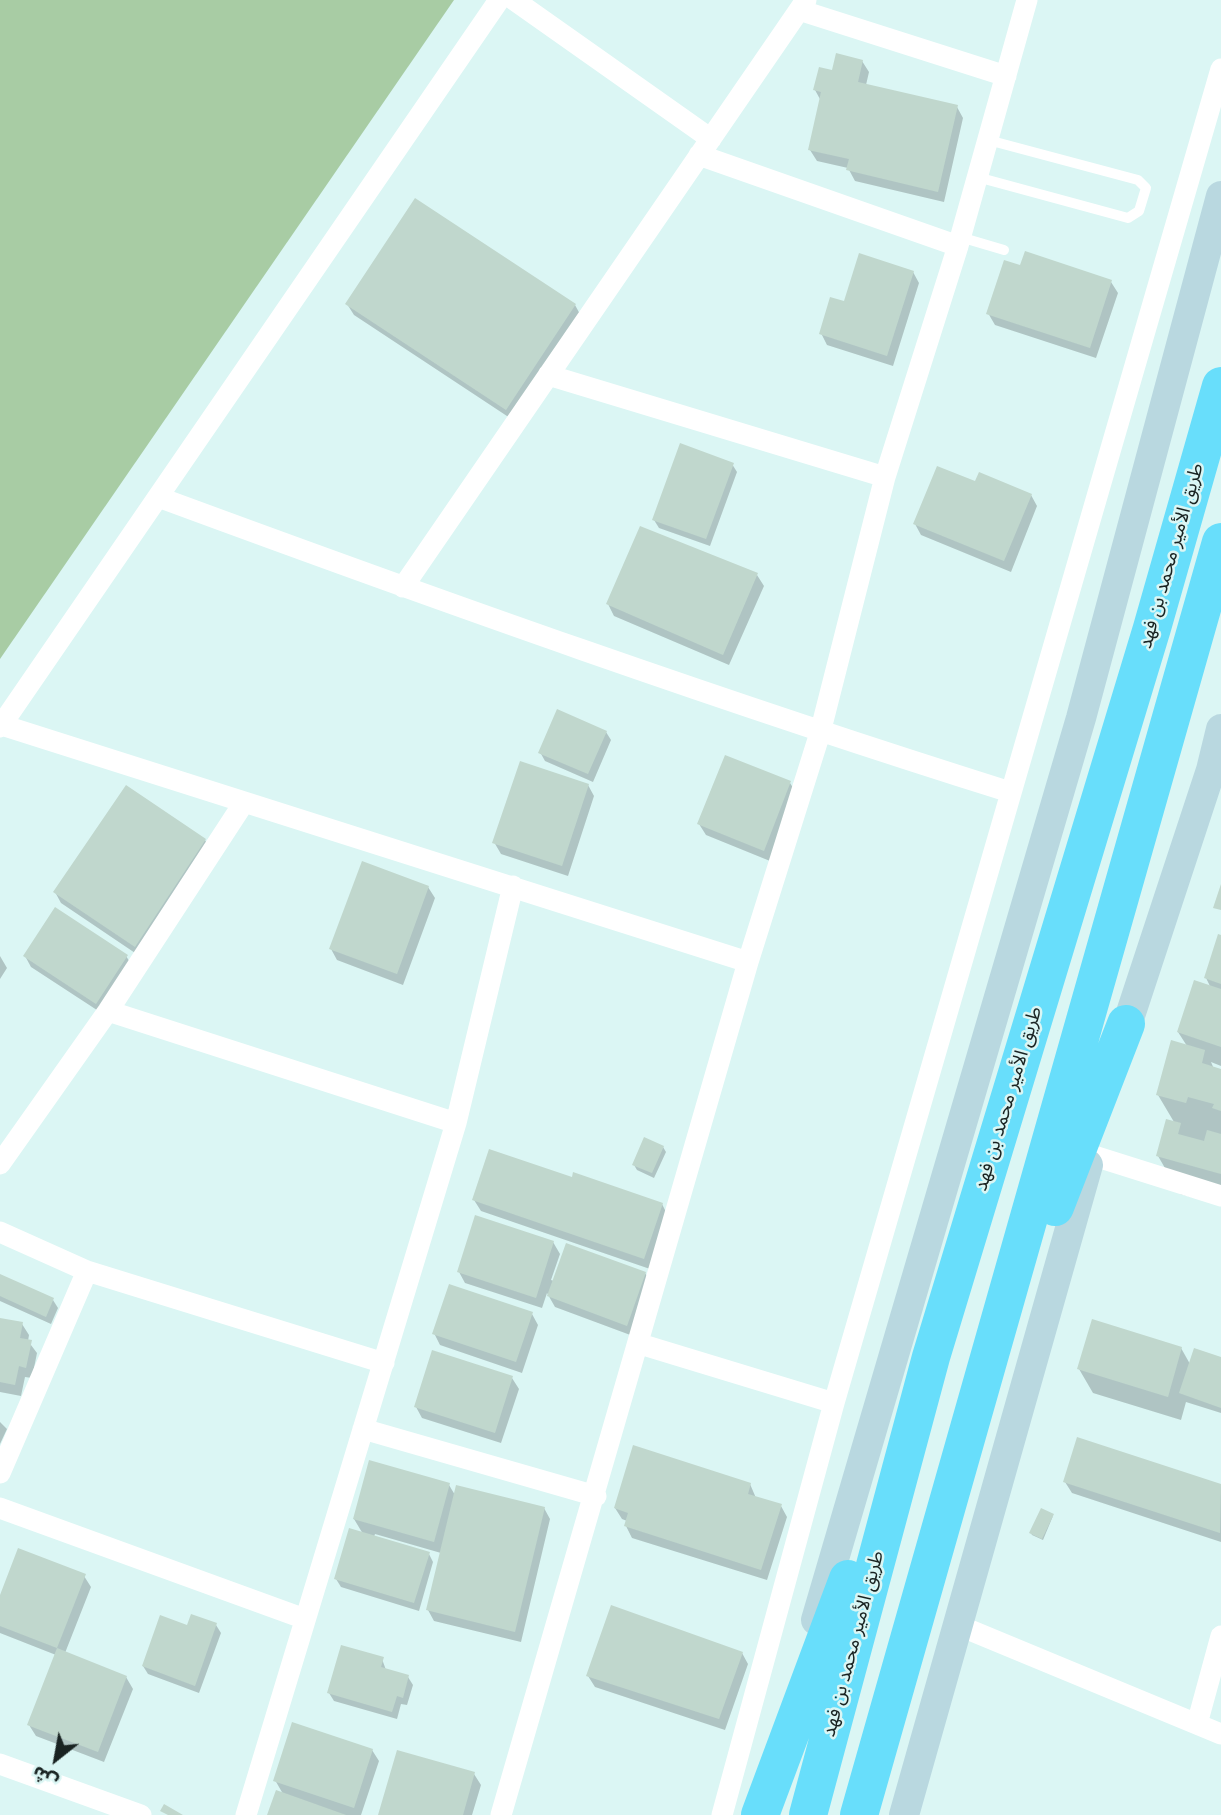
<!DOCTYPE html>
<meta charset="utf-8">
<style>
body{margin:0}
#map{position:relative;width:1221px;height:1815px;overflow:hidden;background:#dbf6f4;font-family:Poppins,"Noto Sans Arabic",sans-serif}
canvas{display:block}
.north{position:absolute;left:21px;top:1724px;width:70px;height:70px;-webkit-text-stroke:5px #dbf6f4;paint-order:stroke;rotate:211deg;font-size:19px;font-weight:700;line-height:28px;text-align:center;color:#192322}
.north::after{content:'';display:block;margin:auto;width:24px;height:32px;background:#192322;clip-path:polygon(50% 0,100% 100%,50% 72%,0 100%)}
</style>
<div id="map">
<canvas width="1221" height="1815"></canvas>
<div class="north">ش</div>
</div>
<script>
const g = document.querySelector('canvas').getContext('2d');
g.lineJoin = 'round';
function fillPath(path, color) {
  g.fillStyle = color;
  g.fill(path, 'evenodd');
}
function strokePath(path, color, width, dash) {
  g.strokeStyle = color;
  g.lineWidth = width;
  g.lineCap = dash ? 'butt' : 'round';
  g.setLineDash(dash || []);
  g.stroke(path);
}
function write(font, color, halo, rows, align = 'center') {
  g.font = font + ' Poppins,"Noto Sans Arabic",sans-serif';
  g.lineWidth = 5;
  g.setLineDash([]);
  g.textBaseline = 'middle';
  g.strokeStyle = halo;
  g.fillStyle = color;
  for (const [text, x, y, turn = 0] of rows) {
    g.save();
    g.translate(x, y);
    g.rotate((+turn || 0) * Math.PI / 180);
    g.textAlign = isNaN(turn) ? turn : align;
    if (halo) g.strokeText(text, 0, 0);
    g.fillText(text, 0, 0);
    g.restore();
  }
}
const green = new Path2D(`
 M 0,0 L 454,0 L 0,659 Z`);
const shadow = new Path2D(`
 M 862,61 L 869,72 L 866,85 L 957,107 L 963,118 L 944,202 L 855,181 L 848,168 L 817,161 L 810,150 L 821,101 L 815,90 Z
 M 1021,267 L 1111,282 L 1118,293 L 1096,358 L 995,325 L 988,313 Z
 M 913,272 L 919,283 L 893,366 L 827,345 L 821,333 Z
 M 347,304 L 575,305 L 581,316 L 513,420 L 354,315 Z
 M 732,464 L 737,472 L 710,546 L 659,528 L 654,520 Z
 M 976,484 L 1031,495 L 1037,506 L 1011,572 L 921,535 L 915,524 Z
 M 757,575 L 764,586 L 729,665 L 614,616 L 608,604 Z
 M 606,732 L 611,740 L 593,782 L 545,761 L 540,752 Z
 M 790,783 L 797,794 L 770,861 L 706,835 L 699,824 Z
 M 588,785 L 594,796 L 568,876 L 501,854 L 494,842 Z
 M 205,840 L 211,851 L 141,957 L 61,903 L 55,892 Z
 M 428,887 L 435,898 L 403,985 L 337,960 L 331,949 Z
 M 1221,937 L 1221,1066 L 1211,1062 L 1214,1069 L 1221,1071 L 1221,1205 L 1180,1194 L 1158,1156 L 1174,1122 L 1158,1095 L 1187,1046 L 1178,1032 L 1211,988 L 1206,978 Z
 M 0,956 L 7,968 L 0,979 Z
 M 25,956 L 126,956 L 133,967 L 103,1014 L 31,967 Z
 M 663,1147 L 666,1152 L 654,1178 L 637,1170 L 634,1165 Z
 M 573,1179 L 662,1204 L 668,1216 L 650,1269 L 481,1211 L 474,1200 Z
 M 553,1242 L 560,1254 L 551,1280 L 554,1281 L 645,1273 L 652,1285 L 633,1336 L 555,1307 L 547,1293 L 542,1308 L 465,1283 L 459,1272 Z
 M 0,1276 L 53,1300 L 58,1308 L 51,1324 L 0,1301 Z
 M 532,1314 L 538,1325 L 522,1373 L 440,1345 L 434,1333 Z
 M 0,1319 L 22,1324 L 29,1335 L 28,1341 L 37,1353 L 32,1378 L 25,1377 L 21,1396 L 0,1392 Z
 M 1181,1348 L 1190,1364 L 1221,1359 L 1221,1413 L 1186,1402 L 1181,1420 L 1093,1393 L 1079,1369 Z
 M 512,1378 L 519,1389 L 501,1443 L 422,1418 L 416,1407 Z
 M 0,1422 L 7,1429 L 0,1444 Z
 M 1079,1440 L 1221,1486 L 1221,1542 L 1072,1493 L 1065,1482 Z
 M 750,1484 L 756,1498 L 781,1506 L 787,1517 L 767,1580 L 632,1538 L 626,1526 L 627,1521 L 622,1519 L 615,1508 Z
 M 449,1485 L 455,1495 L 544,1508 L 550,1519 L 521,1642 L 434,1621 L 428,1610 L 441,1553 L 375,1534 L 374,1537 L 429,1554 L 433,1562 L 419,1611 L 341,1587 L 336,1579 L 363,1534 L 354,1519 Z
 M 1053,1516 L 1043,1540 L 1032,1535 L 1031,1533 Z
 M 84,1576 L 91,1587 L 65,1653 L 126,1677 L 133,1689 L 104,1762 L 36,1736 L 29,1725 L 56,1655 L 0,1633 L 0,1599 Z
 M 216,1625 L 221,1633 L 199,1693 L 148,1674 L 143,1666 Z
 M 742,1653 L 748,1664 L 725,1730 L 595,1687 L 588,1676 Z
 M 382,1659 L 386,1670 L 408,1677 L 413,1685 L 407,1705 L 401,1704 L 397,1719 L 334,1701 L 329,1693 Z
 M 372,1750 L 379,1761 L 361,1815 L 269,1815 L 283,1794 L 275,1780 Z
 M 474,1774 L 481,1785 L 472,1815 L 380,1815 Z`);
const building = new Path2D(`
 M 836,53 L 863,60 L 858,82 L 958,105 L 938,192 L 846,170 L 849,159 L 808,150 L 821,92 L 813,90 L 819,67 L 832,70 Z
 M 415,198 L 576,304 L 506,410 L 345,304 Z
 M 1025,251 L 1112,280 L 1090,348 L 986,314 L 1004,260 L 1020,265 Z
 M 859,253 L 914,271 L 887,356 L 819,334 L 830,297 L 844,301 Z
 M 680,443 L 734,463 L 706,539 L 652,520 Z
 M 937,466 L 975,481 L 979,472 L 1032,494 L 1004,561 L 913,524 Z
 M 640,526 L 758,573 L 723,655 L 606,604 Z
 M 557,709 L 607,731 L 588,774 L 538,753 Z
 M 725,755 L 791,781 L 764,851 L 697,824 Z
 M 520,761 L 589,784 L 562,866 L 492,843 Z
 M 126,785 L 206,839 L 135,947 L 53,892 Z
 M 362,861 L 429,886 L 397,974 L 329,949 Z
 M 1221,884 L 1221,910 L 1213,908 Z
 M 55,907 L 128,955 L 96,1004 L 23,956 Z
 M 1218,934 L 1221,935 L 1221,984 L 1204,978 Z
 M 1194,980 L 1221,989 L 1221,1047 L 1177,1032 Z
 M 1171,1040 L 1205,1050 L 1202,1063 L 1221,1069 L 1221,1111 L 1212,1108 L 1214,1104 L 1188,1097 L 1186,1103 L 1156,1095 Z
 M 1166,1119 L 1181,1123 L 1178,1134 L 1204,1141 L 1207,1130 L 1221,1134 L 1221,1174 L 1156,1156 Z
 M 644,1137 L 664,1146 L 652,1173 L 632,1165 Z
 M 489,1149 L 572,1177 L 573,1172 L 663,1203 L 644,1259 L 472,1200 Z
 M 475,1215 L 554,1241 L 536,1298 L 457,1272 Z
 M 566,1243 L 646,1272 L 627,1326 L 547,1296 Z
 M 0,1274 L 54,1298 L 46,1317 L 0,1296 Z
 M 449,1284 L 533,1312 L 516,1362 L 432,1334 Z
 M 0,1318 L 23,1322 L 20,1338 L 32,1340 L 26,1368 L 19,1366 L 15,1385 L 0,1382 Z
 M 1092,1319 L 1182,1347 L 1168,1397 L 1077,1369 Z
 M 1194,1348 L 1221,1357 L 1221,1408 L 1179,1393 Z
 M 432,1350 L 513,1376 L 495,1433 L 414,1407 Z
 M 1077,1437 L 1221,1484 L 1220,1533 L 1063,1482 Z
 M 633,1445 L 751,1483 L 748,1494 L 782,1504 L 761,1570 L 624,1526 L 628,1513 L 614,1508 Z
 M 369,1460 L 450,1483 L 434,1542 L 353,1519 Z
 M 456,1485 L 545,1507 L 515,1632 L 426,1610 Z
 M 1041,1508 L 1054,1514 L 1042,1539 L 1029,1533 Z
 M 349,1528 L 430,1552 L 414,1603 L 334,1579 Z
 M 18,1548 L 86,1574 L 57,1648 L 0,1626 L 0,1595 Z
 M 611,1605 L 743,1652 L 719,1719 L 586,1676 Z
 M 191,1614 L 217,1623 L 195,1686 L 142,1666 L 160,1615 L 187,1625 Z
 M 341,1645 L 384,1657 L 381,1667 L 409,1675 L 403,1698 L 397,1696 L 392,1712 L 327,1693 Z
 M 57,1648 L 127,1676 L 98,1752 L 27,1725 Z
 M 292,1722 L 373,1749 L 354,1808 L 273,1781 Z
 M 397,1750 L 475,1772 L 463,1815 L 378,1815 Z
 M 276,1790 L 346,1815 L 267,1815 Z
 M 164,1804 L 183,1815 L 168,1815 L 160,1811 Z`);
const service = new Path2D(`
 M 977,177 L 1128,218 L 1139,211 L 1146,188 L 1138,180 L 988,140
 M 960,237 L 1004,250`);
const minor = new Path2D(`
 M 514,0 L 711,139
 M 799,10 L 1006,76
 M 699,155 L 958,246
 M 548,375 L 885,477
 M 158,497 C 440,601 723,702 1010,792
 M 403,587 L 806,0
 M 2,725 L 748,962
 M 0,727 L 499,0
 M 108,1011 L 456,1123
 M 1091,1155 L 1221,1196
 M 0,1164 L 108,1011 L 243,804
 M 0,1232 L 87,1271 L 384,1363
 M 640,1344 L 834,1403
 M 363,1429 L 596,1496
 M 0,1473 L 87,1271
 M 0,1508 L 305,1619
 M 960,1626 L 1221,1734
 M 1197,1724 L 1221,1636
 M 0,1764 L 141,1815
 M 246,1815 L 456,1123 L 513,886
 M 501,1815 L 748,962 L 820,733 L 885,477 L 958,246 L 1027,0
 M 722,1815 L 834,1403 L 1221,69`);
const secondary = new Path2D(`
 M 1121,1043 L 1211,770 L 1221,729
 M 816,1620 L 1081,718 L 1221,196
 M 904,1815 L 1088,1165`);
const motorway = new Path2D(`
 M 1055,1207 L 1126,1024
 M 760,1815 L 848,1579
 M 808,1815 L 931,1357 L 1152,628 L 1221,386
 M 859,1815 L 1221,542`);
const streetNames = [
 ["طريق الأمير محمد بن فهد",1172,556,-74],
 ["طريق الأمير محمد بن فهد",1009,1099,-73],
 ["طريق الأمير محمد بن فهد",854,1644,-75]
];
fillPath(green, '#a8cca4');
fillPath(shadow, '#0003');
fillPath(building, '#c0d7cd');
strokePath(service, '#fff', 10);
strokePath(minor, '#fff', 21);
strokePath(secondary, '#b9d8e0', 30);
strokePath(motorway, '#68defb', 38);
write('19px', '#192322', '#dbf6f4', streetNames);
</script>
